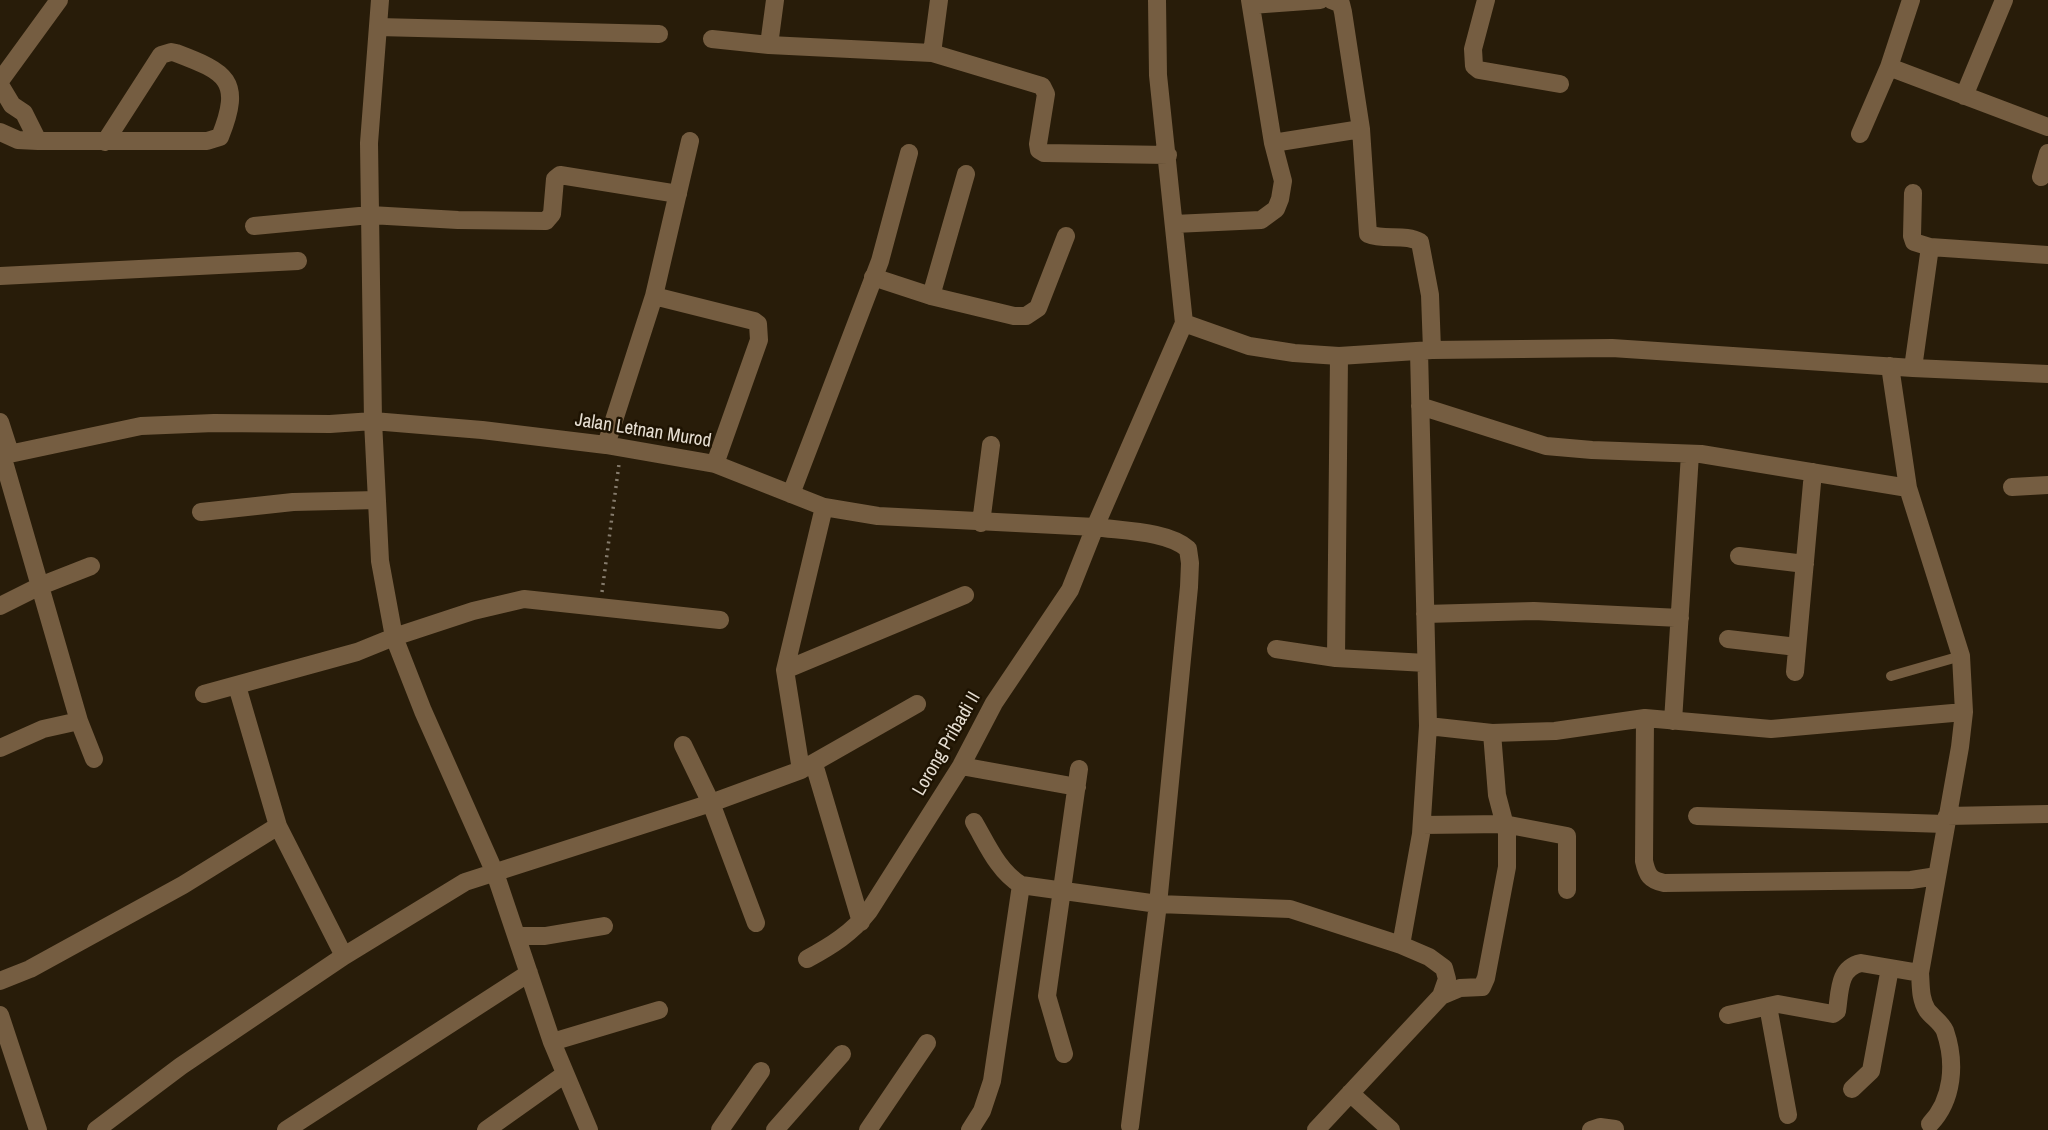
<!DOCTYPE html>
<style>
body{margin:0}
canvas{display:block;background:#281c09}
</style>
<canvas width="2048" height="1130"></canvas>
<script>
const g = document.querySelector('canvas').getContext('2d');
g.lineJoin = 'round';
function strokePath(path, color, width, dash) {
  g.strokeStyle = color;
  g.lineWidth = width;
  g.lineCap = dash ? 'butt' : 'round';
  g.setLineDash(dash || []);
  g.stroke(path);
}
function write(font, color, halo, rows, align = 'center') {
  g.font = font + ' "Archivo Narrow",sans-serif';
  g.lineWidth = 5;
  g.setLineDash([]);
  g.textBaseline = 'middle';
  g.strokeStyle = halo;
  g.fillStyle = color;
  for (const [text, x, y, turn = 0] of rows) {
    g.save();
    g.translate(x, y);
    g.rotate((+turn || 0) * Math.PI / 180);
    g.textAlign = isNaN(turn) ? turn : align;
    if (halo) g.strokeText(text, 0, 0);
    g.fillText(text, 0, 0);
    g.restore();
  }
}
const path = new Path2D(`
 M 602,592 L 619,464`);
const lane = new Path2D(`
 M 1891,676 L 1961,656`);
const street = new Path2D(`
 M 380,0 L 369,143 L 373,421 L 380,561 L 394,637 L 423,711 L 495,873 L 552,1042 L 589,1130
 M 1157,0 L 1158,75 L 1184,323 L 1249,346 L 1294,353 L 1339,356 L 1432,350 L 1612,348 L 1913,368 L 2048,374
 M 1331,0 L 1341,4 L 1343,12 L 1361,129 L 1368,234 C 1384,241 1405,233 1420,242 L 1430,295 L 1432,350
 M 1486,0 L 1473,49 L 1474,66 L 1479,70 L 1560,84
 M 1251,5 L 1320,0
 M 378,27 L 659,34
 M 712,39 L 769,45 L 932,53 L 939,0
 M 769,45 L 775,0
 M 932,53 L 1042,86 L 1046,94 L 1038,144 L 1039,150 L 1044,153 L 1168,155
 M 1889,67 L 1911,0
 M 0,81 L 59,0
 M 0,85 L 12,105 L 24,113 L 38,141 L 207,141 L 220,137 C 243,80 226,72 176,53 L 171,52 L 161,55 L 105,142
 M 1964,96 L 2004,0
 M 0,132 L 18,140 L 38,141
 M 1860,134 L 1889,67 L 2048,127
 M 1273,143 L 1361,129
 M 2041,177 L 2048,153
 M 1913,193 L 1912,236 L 1914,242 L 1930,247 L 2048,255
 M 1174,224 L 1261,220 L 1276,209 L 1280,199 L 1283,181 L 1273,143 L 1250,0
 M 254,226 L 370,215 L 458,220 L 546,221 L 552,214 L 555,179 L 560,175 L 678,194
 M 0,276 L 298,261
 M 873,277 L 931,296 L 1014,316 L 1026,316 L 1038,308 L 1066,236
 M 654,296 L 754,321 L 758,324 L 759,340 L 715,464
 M 931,296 L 966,174
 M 1339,356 L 1336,658 L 1426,663
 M 1890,366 L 1908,488 L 1961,656 L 1964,712 L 1960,747 L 1920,973 C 1921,986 1920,999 1927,1010 C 1933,1018 1941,1022 1945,1031 C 1956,1063 1953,1100 1930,1124
 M 1913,368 L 1930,247
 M 1420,406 L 1546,446 L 1592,450 L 1701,454 L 1908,488
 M 0,422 L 10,453
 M 606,445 L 654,296 L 690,141
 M 2,455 L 79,721
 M 0,456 L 141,426 L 214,423 L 330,424 L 373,421 L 482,430 L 606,445 L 715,464 L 824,507 L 878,516 L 1095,527 L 1184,323
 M 2012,487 L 2048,485
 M 791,494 L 880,261 L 909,153
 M 201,512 L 293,502 L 377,500
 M 981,523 L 991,445
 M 1739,556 L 1805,564
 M 0,606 L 40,586 L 91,566
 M 1425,614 L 1534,611 L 1680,618
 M 1728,639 L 1797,647
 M 1276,649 L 1336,658
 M 785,670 L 965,595
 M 1795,672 L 1813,472
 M 237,686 L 278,826 L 344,956
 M 204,694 L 357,652 L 394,637 L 473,611 L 524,599 L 720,620
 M 1645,718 L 1644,861 C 1647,875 1650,880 1664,883 L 1911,880 L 1937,876
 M 1673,721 L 1690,454
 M 1428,726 L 1492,733 L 1555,731 L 1645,718 L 1771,729 L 1964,712
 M 683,745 L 711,803 L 756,923
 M 0,748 L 43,729 L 79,721 L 94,759
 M 814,764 L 861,922
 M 961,766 L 1077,787
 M 801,770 L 785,670 L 824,507
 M 1697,816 L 1945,824
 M 1947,816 L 2048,814
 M 974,822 C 987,844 998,871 1021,885 L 1158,904 L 1290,909 L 1401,945 L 1429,957 L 1444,968 L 1447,979 L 1441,996 L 1316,1130
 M 1422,825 L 1504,824 L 1567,836 L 1567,890
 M 518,936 L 545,936 L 604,926
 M 1401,945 L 1421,834 L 1428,726 L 1419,351
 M 807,959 C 831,946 852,933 869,911 L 961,766 L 994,703 L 1070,590 L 1095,527 C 1122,531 1168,531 1188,549 L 1190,563 L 1189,587 L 1158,904 L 1130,1126
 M 0,981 L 30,969 L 183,885 L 278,826
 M 1441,996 L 1460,988 L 1482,987 L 1486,978 L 1507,867 L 1507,833 L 1497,795 L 1492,733
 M 1768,1006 L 1788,1115
 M 0,1015 L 38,1130
 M 1728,1015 L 1778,1004 L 1833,1014 L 1837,1011 C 1840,992 1838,968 1861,963 L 1920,973
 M 552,1042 L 659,1010
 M 1064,1054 L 1047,996 L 1079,769
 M 1852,1089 L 1871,1071 L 1890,968
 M 1350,1093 L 1391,1130
 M 96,1130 L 181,1066 L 344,956 L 465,882 L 711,803 L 801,770 L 917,704
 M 286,1130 L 529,973
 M 486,1130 L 565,1074
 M 720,1130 L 761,1071
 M 775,1130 L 842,1054
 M 868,1130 L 927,1043
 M 970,1130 L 982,1111 L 992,1081 L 1021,885
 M 1591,1130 L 1600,1127 L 1615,1129`);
const streetNames = [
 ["Jalan Letnan Murod",643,431,9],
 ["Lorong Pribadi II",947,744,-60]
];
strokePath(path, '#867c6d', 3.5, [2, 5]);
strokePath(lane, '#755d41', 10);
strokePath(street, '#755d41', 18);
write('19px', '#e6ded2', '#1e1302', streetNames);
</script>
